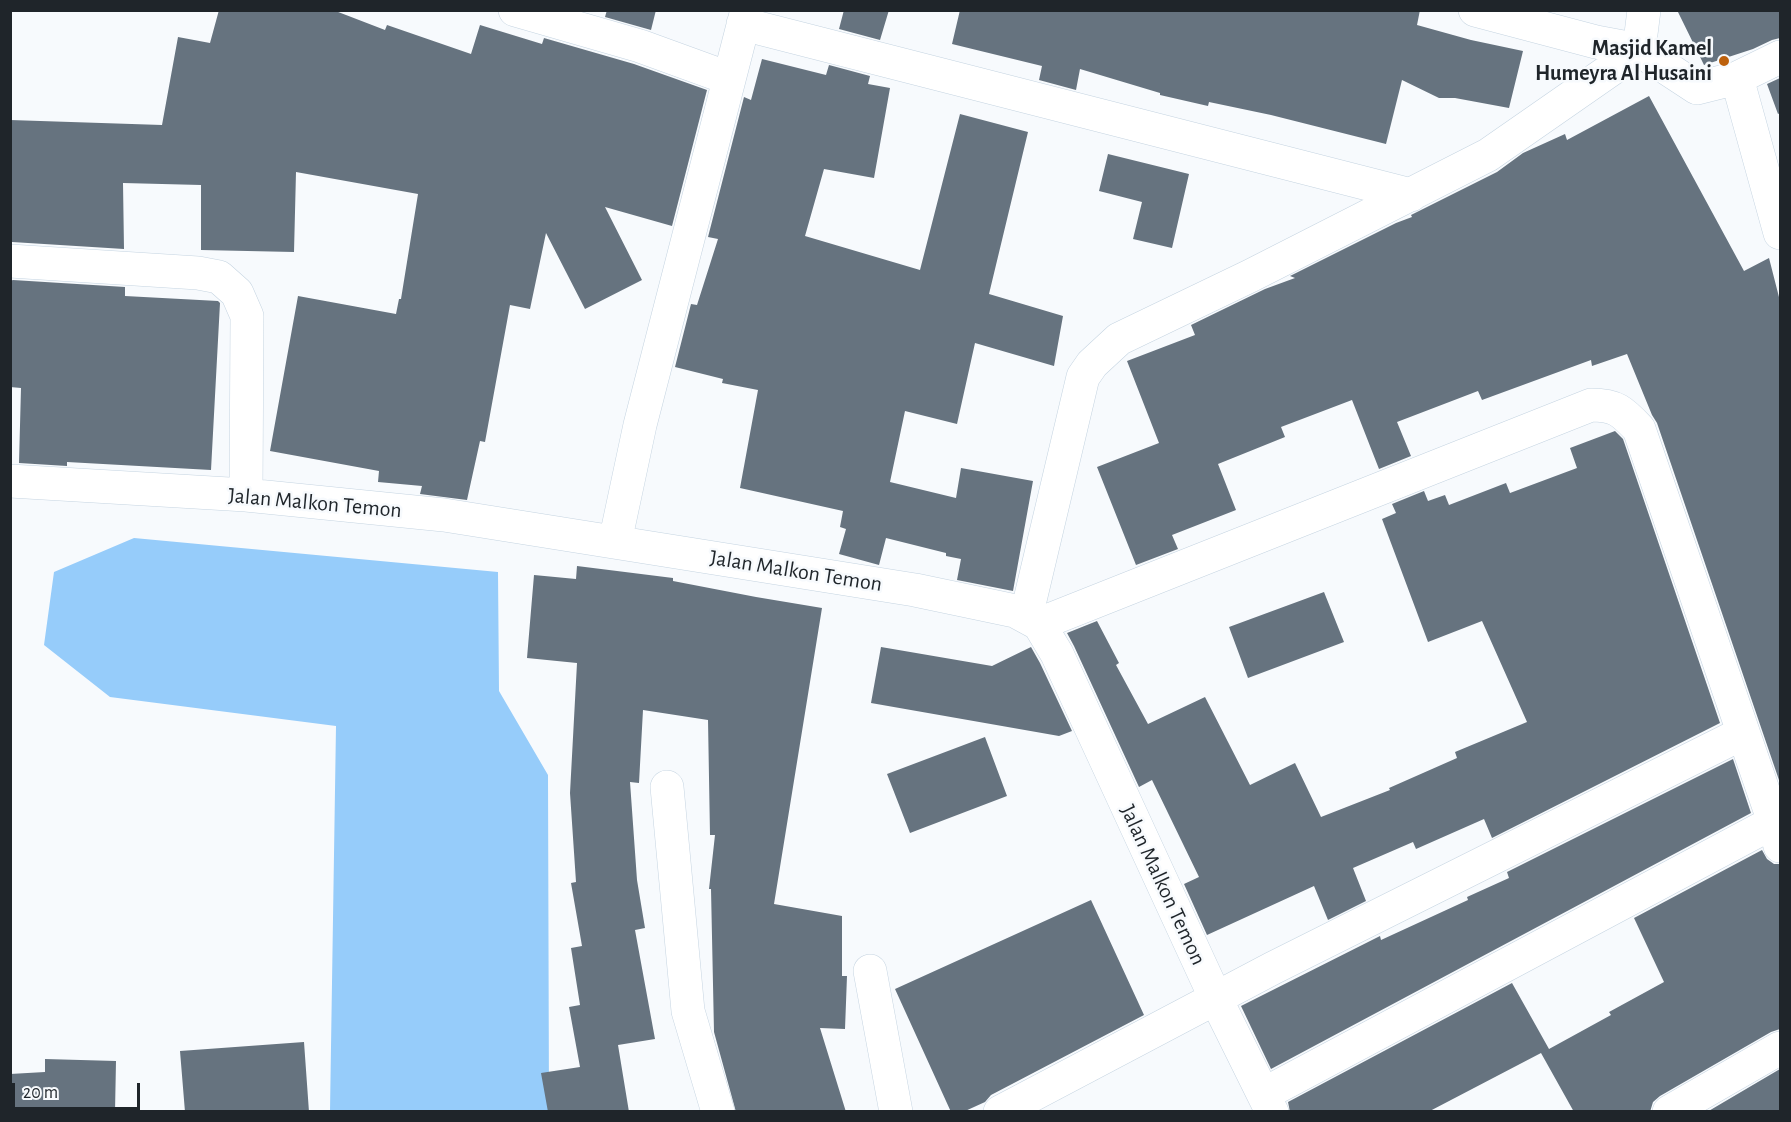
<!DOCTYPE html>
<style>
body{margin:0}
#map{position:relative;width:1791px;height:1122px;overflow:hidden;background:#f7fafd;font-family:"Alegreya Sans",sans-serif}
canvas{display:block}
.frame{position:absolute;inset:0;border:12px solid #1f252a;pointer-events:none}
.scale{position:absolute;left:12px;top:1083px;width:128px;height:27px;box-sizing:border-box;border:3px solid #1f252a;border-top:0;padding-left:8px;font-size:18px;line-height:21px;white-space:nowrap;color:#1f252a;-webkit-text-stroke:4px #f7fafd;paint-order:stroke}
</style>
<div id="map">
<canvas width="1791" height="1122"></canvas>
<div class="frame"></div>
<div class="scale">20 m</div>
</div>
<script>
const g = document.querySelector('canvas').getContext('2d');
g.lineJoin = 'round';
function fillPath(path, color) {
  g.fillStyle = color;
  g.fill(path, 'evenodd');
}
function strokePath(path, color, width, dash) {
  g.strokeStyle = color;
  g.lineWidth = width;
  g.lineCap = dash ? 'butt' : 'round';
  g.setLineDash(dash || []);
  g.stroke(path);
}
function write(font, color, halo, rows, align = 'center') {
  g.font = font + ' "Alegreya Sans",sans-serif';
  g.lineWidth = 5;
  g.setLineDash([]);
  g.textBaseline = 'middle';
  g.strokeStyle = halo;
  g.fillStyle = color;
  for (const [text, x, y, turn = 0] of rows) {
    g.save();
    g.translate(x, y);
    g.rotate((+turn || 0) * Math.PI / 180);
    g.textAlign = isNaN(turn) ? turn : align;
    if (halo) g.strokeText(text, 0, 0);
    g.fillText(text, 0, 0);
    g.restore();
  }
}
const green = new Path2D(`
 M 134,538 L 498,572 L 499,691 L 548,775 L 549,1111 L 330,1111 L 336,726 L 110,697 L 44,645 L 54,572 Z`);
const building = new Path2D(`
 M 219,10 L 333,10 L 385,30 L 387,25 L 471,54 L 480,25 L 542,44 L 544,38 L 634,64 L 707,90 L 672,226 L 605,207 L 642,280 L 585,309 L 546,233 L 530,309 L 510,305 L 485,442 L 480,441 L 467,500 L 420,494 L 422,486 L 378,482 L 379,471 L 270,451 L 298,296 L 396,314 L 399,299 L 401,299 L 418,194 L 296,172 L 294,252 L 201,250 L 201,185 L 123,183 L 124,249 L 12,242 L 10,120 L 162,125 L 178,37 L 210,43 Z
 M 607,10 L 656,10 L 651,30 L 605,17 Z
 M 844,10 L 889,10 L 880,40 L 839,29 Z
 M 960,10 L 1420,10 L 1417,25 L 1471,40 L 1523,51 L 1509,108 L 1455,98 L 1439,98 L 1402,80 L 1386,144 L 1271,115 L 1209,102 L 1208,106 L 1160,95 L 1160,93 L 1080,69 L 1076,90 L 1039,80 L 1042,66 L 952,44 Z
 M 1677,10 L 1780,10 L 1780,38 L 1772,40 L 1753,49 L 1704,65 Z
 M 762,59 L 826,75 L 829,65 L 870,76 L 868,84 L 890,88 L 874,178 L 824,169 L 805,236 L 920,270 L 960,114 L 1028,132 L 989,294 L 1063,316 L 1054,366 L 975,343 L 957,424 L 905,411 L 890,482 L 956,498 L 961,468 L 1033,481 L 1013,591 L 957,580 L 961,559 L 946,556 L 946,553 L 886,538 L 879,565 L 839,554 L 846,529 L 840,527 L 843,511 L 740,488 L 758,390 L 722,383 L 723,379 L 675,367 L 691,304 L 697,305 L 718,239 L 708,237 L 744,97 L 751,100 Z
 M 1780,78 L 1780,113 L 1778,114 L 1767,84 Z
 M 1649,96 L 1744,271 L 1769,258 L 1780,301 L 1780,783 L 1657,423 L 1652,415 L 1627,354 L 1592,366 L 1591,360 L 1482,400 L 1478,391 L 1397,422 L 1411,456 L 1379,469 L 1352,400 L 1281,427 L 1285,437 L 1218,464 L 1236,510 L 1172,535 L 1178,549 L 1136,565 L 1097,467 L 1159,443 L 1127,361 L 1195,335 L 1191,325 L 1265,289 L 1295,278 L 1290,276 L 1396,223 L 1412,217 L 1411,215 L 1497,172 L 1523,153 L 1565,134 L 1567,140 Z
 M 1108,154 L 1189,174 L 1172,248 L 1133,239 L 1142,202 L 1099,191 Z
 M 13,280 L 125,287 L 125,296 L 218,301 L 220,303 L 211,470 L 67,462 L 67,466 L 19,463 L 21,388 L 10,387 L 10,281 Z
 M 1615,431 L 1623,439 L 1720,723 L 1492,838 L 1484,819 L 1416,849 L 1413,842 L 1353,868 L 1366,901 L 1328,920 L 1314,886 L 1207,935 L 1184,884 L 1199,877 L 1152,780 L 1139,787 L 1074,646 L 1067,633 L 1097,621 L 1119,663 L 1116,665 L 1148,724 L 1205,697 L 1250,785 L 1295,763 L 1321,817 L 1390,790 L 1389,788 L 1457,758 L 1455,752 L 1527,722 L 1482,621 L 1428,642 L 1382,519 L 1396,513 L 1392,504 L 1424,491 L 1428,501 L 1445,495 L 1449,505 L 1506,483 L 1510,493 L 1577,468 L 1570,448 Z
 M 577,566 L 673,578 L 673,581 L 756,597 L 822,608 L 774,904 L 842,916 L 842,976 L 847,976 L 845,1029 L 820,1028 L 846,1112 L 736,1112 L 714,1032 L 711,889 L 709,889 L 715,835 L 710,835 L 708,720 L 643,710 L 639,783 L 630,782 L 637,880 L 645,928 L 635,930 L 655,1039 L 618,1045 L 629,1112 L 548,1112 L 541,1073 L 580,1067 L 569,1007 L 580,1005 L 571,948 L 582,946 L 571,883 L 576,882 L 570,793 L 577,663 L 527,658 L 534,575 L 576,579 Z
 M 1324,592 L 1344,642 L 1248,678 L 1229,627 Z
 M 881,647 L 992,666 L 1031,647 L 1040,663 L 1072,731 L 1059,736 L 871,703 Z
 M 985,737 L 1007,796 L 910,833 L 887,774 Z
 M 1733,759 L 1751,813 L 1271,1069 L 1241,1006 L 1380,936 L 1381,940 L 1468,900 L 1467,897 L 1509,878 L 1507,872 Z
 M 1762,850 L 1767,859 L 1774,864 L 1780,864 L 1780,1029 L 1771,1032 L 1660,1096 L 1653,1102 L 1650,1112 L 1574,1112 L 1541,1053 L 1428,1112 L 1290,1112 L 1288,1102 L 1512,983 L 1549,1049 L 1611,1015 L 1609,1012 L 1664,982 L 1634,918 Z
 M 1091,900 L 1144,1015 L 991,1095 L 985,1102 L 963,1112 L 951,1112 L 895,989 Z
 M 304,1042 L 309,1112 L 185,1112 L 180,1051 Z
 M 45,1059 L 116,1061 L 115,1112 L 10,1112 L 10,1074 L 45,1072 Z
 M 1780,1069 L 1780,1112 L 1707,1112 Z`);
const minor = new Path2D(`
 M 515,10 L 640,46 L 728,78
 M 1475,10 L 1596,42 L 1639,50 L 1697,88 L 1737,78 L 1780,57
 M 743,24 L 1411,195
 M 1737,78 L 1780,233
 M 10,261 L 198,273 L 219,277 L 237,293 L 247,316 L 246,495
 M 10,481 L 246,495 L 444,515 L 915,590 L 1015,611 L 1039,624 L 1057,654 L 1216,999 L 1272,1112
 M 615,542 L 640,425 L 747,10
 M 1026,617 L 1083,377 L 1092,364 L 1119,339 L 1250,276 L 1488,155 L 1639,50 L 1644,10
 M 1039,624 L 1591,405 C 1616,405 1622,411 1639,429 L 1774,822 L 1780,846
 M 667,787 L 688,1011 L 718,1112
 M 870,971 L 896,1112
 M 1264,1094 L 1774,822
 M 1000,1112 L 1273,968 L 1743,733
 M 1669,1112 L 1780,1048`);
const markers = [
 [1724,61,6,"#bd610d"]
];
const poiNames = [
 ["Masjid Kamel",1712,48],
 ["Humeyra Al Husaini",1712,73]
];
const streetNames = [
 ["Jalan Malkon Temon",315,503,5],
 ["Jalan Malkon Temon",796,571,9],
 ["Jalan Malkon Temon",1163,885,65]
];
fillPath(green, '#96ccfa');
fillPath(building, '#66737f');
strokePath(minor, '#c5d4e1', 34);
strokePath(minor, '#fff', 33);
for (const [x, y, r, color] of markers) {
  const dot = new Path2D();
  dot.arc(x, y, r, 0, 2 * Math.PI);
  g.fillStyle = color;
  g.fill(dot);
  strokePath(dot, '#f7fafd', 2);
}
write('bold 22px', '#1f252a', '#f7fafd', poiNames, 'right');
write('22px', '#1f252a', '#f7fafd', streetNames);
</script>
